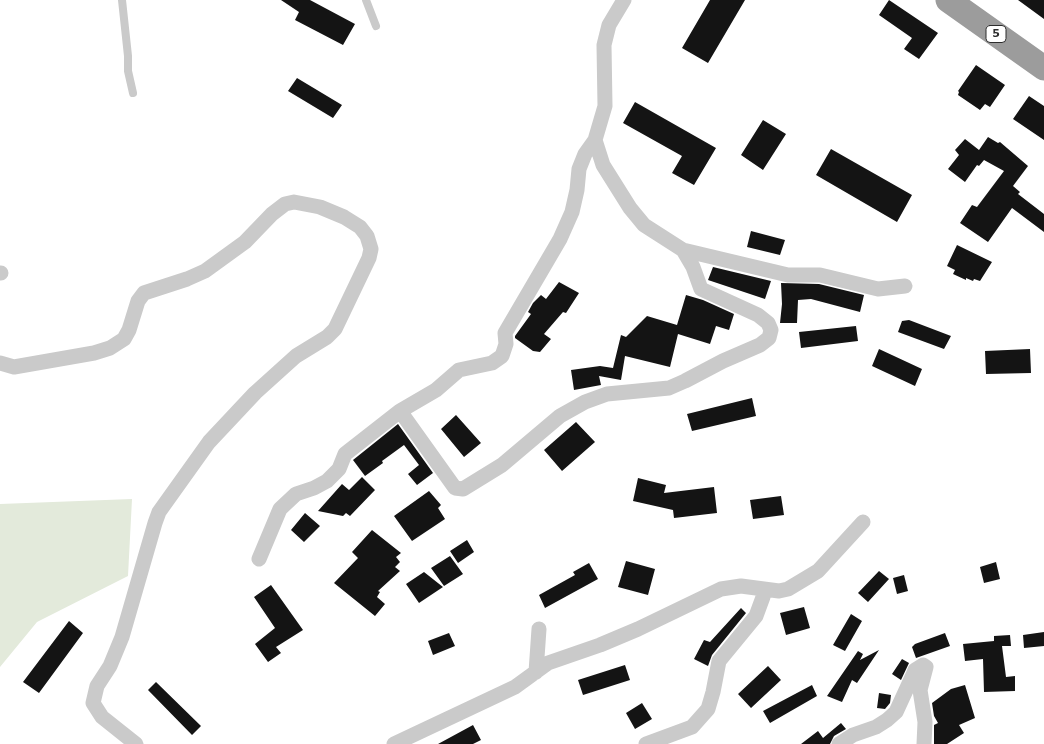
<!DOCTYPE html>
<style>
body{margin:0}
canvas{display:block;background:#fff}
</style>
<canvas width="1044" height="744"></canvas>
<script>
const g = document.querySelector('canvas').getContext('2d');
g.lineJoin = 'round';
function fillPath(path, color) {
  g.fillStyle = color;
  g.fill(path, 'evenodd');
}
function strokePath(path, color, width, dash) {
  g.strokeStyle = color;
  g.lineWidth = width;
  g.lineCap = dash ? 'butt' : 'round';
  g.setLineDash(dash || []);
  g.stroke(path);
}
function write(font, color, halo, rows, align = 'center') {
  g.font = font + ' "DejaVu Sans",sans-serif';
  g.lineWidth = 5;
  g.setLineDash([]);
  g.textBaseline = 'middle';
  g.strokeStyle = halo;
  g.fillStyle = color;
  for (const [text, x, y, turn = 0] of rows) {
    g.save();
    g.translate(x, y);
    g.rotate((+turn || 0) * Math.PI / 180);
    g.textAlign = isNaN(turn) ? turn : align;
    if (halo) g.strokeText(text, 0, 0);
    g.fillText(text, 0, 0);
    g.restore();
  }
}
const green = new Path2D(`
 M 132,499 L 128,576 L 37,622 L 0,667 L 0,504 Z`);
const building = new Path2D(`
 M 281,0 L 310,0 L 355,24 L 343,45 L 295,20 L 299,12 Z
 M 710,0 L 745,0 L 708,63 L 682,48 Z
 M 889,0 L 938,33 L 919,59 L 904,49 L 912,38 L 879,15 Z
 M 1018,0 L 1044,0 L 1044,19 Z
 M 976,65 L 1005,85 L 990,107 L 985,104 L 980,110 L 958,95 L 959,92 L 958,91 Z
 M 297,78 L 342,105 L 333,118 L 288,91 Z
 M 1029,96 L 1044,106 L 1044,140 L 1013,119 Z
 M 635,102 L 716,148 L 694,185 L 672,173 L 682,156 L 623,123 Z
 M 763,120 L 786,134 L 763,170 L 741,155 Z
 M 988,137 L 998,143 L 1000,142 L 1028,166 L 1013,186 L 1020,192 L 1018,194 L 1044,214 L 1044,232 L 1012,208 L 988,242 L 960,223 L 972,205 L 977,207 L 1004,171 L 984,160 L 979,166 L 977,165 L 965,182 L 948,169 L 959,155 L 955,150 L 965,139 L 979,150 Z
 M 831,149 L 912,195 L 897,222 L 816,175 Z
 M 751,231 L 785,240 L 780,255 L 747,247 Z
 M 957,245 L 992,262 L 980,281 L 974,279 L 973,281 L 966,278 L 966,280 L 953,274 L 955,270 L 947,266 Z
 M 713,267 L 771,281 L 765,299 L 708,280 Z
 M 559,282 L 579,293 L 566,313 L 563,312 L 544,334 L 551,339 L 540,352 L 533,351 L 515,338 L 515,336 L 531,314 L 528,312 L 533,303 L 541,295 L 546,299 Z
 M 781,283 L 819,284 L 864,295 L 860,312 L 811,299 L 798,300 L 797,323 L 780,323 L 782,304 Z
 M 686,295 L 703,300 L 734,314 L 729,330 L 716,326 L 710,344 L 678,334 L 670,367 L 625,356 L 621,380 L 599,376 L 601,385 L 574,390 L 571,370 L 600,366 L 613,368 L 621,335 L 626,337 L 647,316 L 677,325 Z
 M 909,320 L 951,336 L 944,349 L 898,332 L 902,321 Z
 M 856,326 L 858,341 L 801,348 L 799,332 Z
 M 879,349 L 922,369 L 915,386 L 872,366 Z
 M 1030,349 L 1031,373 L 986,374 L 985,351 Z
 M 752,398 L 756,416 L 692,431 L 687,414 Z
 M 456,415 L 481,443 L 464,457 L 441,429 Z
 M 576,422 L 595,442 L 562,471 L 544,450 Z
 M 398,424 L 433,473 L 417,485 L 408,474 L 419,465 L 404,445 L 382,461 L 383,463 L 365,476 L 353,460 Z
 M 362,477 L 375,490 L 350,516 L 346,513 L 343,516 L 318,511 L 342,484 L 349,490 Z
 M 638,478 L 666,485 L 664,493 L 714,487 L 717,513 L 674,518 L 673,510 L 633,501 Z
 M 429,491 L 441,505 L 438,508 L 445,519 L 412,541 L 394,516 Z
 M 781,496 L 784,515 L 753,519 L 750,500 Z
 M 305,513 L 320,526 L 304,542 L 291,530 Z
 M 372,530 L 401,553 L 396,557 L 400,562 L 395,567 L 400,571 L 378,591 L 380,592 L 377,597 L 385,604 L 375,616 L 334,583 L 358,558 L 352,552 Z
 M 467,540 L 474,552 L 458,563 L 450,551 Z
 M 450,556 L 463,574 L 444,586 L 431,568 Z
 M 626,561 L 655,569 L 648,595 L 618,587 Z
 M 996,562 L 1000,579 L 984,583 L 980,567 Z
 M 589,563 L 598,579 L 545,608 L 539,595 L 575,575 L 573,572 Z
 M 879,571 L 889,579 L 868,602 L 858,593 Z
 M 424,572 L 443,587 L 419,603 L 406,584 Z
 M 904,575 L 908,591 L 897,594 L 893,578 Z
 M 271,585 L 303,630 L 276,647 L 281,653 L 268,662 L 255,644 L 275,628 L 254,597 Z
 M 804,607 L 810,628 L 786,635 L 780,613 Z
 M 741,608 L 746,613 L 712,655 L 708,666 L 694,659 L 704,640 L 710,642 Z
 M 851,614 L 862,621 L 845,651 L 833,645 Z
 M 69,621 L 83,633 L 39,693 L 23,682 Z
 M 1044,632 L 1044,646 L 1024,648 L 1023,635 Z
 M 449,633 L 455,646 L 433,655 L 428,641 Z
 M 945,633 L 950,646 L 916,658 L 912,647 L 915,644 Z
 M 1010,635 L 1011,646 L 1002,646 L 1006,677 L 1015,676 L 1015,691 L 984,692 L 983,659 L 965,661 L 963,644 L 994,641 L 994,636 Z
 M 879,650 L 857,683 L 852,680 L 842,702 L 827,696 L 858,651 L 863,654 L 860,660 Z
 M 902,659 L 909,663 L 901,680 L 892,674 Z
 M 625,665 L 630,680 L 583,695 L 578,680 Z
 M 768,666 L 781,680 L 751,708 L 738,694 Z
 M 156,682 L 201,726 L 192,735 L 148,690 Z
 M 812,685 L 817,696 L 770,723 L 763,711 Z
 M 965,685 L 975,718 L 959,725 L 964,733 L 947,744 L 934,744 L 934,725 L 938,723 L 934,716 L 932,703 L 951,689 Z
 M 879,693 L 891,695 L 890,703 L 885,709 L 877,708 Z
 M 642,703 L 652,719 L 635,729 L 626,713 Z
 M 841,723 L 846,729 L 834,736 L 830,744 L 801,744 L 818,731 L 823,738 Z
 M 473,725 L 481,740 L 473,744 L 438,744 Z`);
const service = new Path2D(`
 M 122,0 L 128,56 L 128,71 L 133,93
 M 366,0 L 376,26`);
const minor = new Path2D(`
 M 595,140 L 585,154 L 579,169 L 577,190 L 572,212 L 560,239 L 505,333 L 506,344 L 502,356 L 492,363 L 459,370 L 436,390 L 400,411 L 455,488 L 463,489 L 502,465 L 560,416 L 585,402 L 607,394 L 669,388 L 685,381 L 723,361 L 760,345 L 769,338 L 771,330 L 768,323 L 758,315 L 701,289 L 693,267 L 683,250 L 644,225 L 630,208 L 603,165 L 595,140 L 605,106 L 604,45 L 609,25 L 624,0
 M 683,250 L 788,275 L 820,275 L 878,289 L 905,286
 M 0,273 L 1,273
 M 0,363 L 14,367 L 94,353 L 110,348 L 124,339 L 129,330 L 138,301 L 144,293 L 187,279 L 205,271 L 245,242 L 272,214 L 285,204 L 294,202 L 320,207 L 344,217 L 360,227 L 367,236 L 371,249 L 369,258 L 335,329 L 327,337 L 296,356 L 255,393 L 209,442 L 159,512 L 155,523 L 122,637 L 110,666 L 97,686 L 93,703 L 102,717 L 136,744
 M 259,559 L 280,509 L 296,494 L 314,488 L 327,481 L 339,469 L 345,454 L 400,411
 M 536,672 L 539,629
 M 394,744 L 515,687 L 548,663 L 600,645 L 638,629 L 721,589 L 741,586 L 779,591 L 788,589 L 818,571 L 863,522
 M 646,744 L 692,727 L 708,709 L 713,692 L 719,661 L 756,616 L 763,597 L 762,589
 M 839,744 L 853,735 L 876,727 L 887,720 L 896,712 L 913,675 L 915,670 L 923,665 L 926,667 L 920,690 L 925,722 L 924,744`);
const trunk = new Path2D(`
 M 948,0 L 1044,68`);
const shields = [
 [996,34,20]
];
const shieldNames = [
 ["5",996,34]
];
fillPath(green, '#e3eadb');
fillPath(building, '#141414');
strokePath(service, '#cacaca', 8);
strokePath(minor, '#cacaca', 15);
strokePath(trunk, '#9c9c9c', 25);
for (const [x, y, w] of shields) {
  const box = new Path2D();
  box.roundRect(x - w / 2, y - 8.5, w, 17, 4);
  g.fillStyle = '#fff';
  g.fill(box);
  strokePath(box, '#2d2d2d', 1);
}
write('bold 11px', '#2d2d2d', null, shieldNames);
</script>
